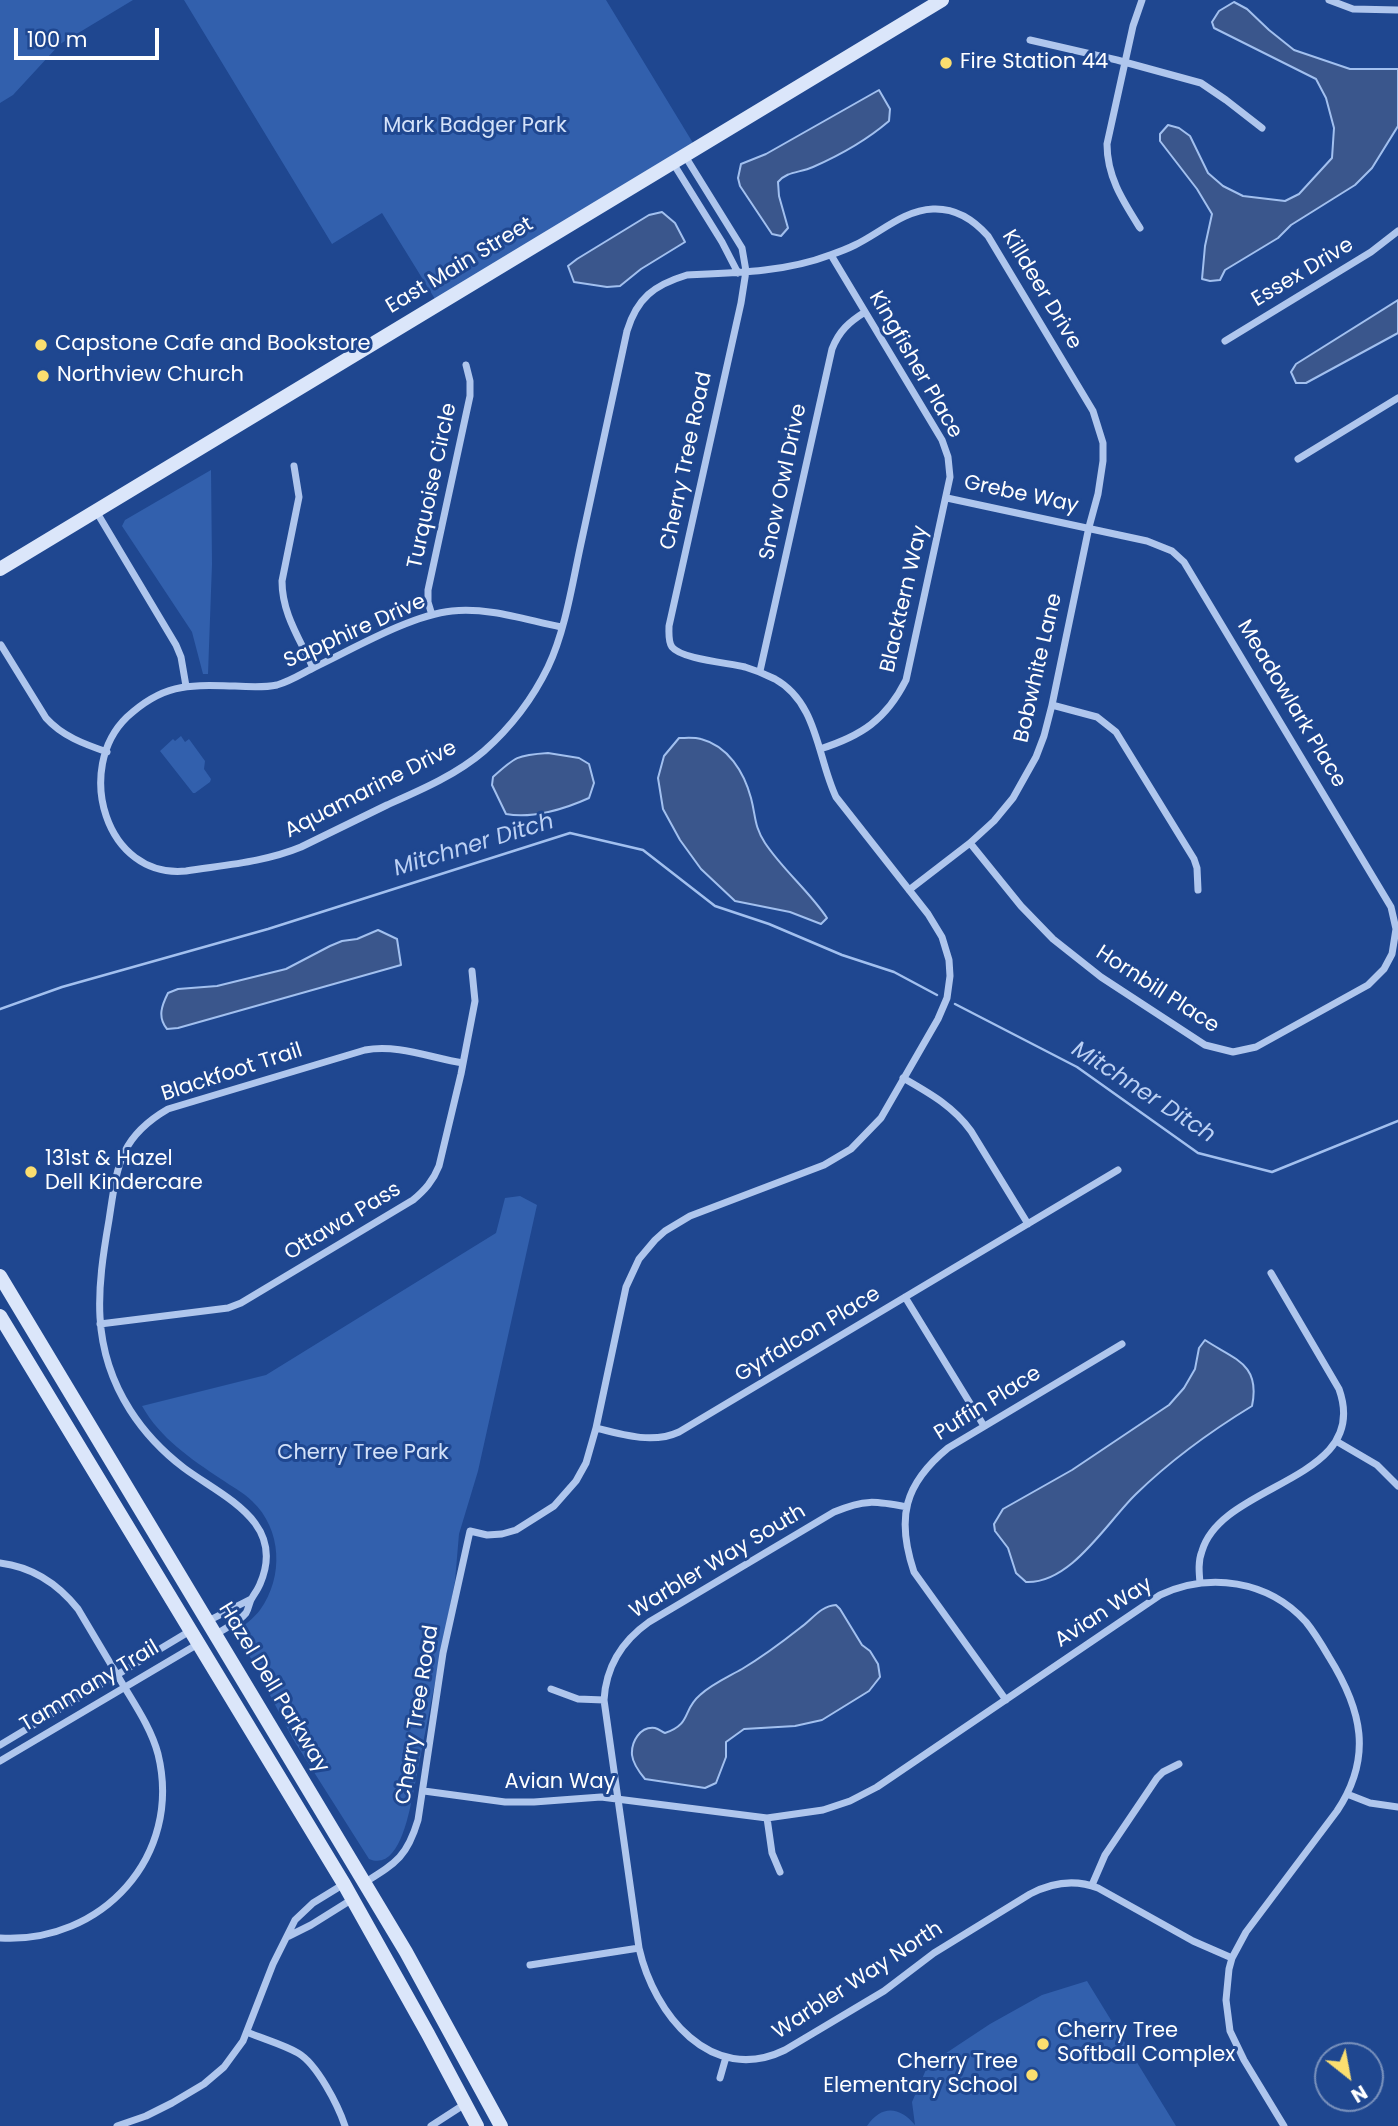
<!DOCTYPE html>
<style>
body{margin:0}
#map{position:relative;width:1398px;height:2126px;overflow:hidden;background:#1f4790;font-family:Poppins,sans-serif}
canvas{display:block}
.north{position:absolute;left:1314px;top:2042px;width:70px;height:70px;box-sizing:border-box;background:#1f4790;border:2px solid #7991bc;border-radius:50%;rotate:149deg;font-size:19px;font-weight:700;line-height:28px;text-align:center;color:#fff}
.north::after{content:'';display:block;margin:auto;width:24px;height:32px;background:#fbde6f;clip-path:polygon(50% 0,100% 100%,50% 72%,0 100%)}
.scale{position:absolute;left:14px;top:28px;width:145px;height:32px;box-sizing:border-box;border:4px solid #fff;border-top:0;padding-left:9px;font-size:21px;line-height:24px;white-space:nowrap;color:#fff;-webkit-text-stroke:5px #1f4790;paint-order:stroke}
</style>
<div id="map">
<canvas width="1398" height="2126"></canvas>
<div class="north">N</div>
<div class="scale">100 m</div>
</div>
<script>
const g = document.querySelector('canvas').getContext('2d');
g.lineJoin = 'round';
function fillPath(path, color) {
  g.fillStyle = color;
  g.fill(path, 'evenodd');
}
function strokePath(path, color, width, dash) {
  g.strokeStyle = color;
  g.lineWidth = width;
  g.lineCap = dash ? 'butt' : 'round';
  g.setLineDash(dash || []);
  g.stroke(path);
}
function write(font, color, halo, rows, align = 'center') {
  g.font = font + ' Poppins,sans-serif';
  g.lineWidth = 6;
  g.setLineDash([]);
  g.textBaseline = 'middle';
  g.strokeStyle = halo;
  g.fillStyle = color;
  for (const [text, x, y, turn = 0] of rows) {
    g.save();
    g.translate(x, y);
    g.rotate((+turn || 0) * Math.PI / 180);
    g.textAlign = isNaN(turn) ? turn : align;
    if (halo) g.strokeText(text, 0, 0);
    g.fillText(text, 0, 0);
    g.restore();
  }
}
const green = new Path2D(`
 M 0,0 L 133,0 L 60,44 L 13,95 L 0,103 Z
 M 184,0 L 606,0 L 693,143 L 435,299 L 382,213 L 332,244 Z
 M 211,470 L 212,564 L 208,674 L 203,674 L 192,632 L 122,526 L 125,520 Z
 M 181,736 L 185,742 L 189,739 L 205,761 L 204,769 L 211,779 L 210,782 L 195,793 L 193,793 L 160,751 L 173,739 L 175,741 Z
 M 520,1196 L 537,1205 L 478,1471 L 459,1534 L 455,1581 L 413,1794 C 409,1813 399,1872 369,1859 L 293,1739 L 237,1632 C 244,1625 254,1618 260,1610 C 284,1577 282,1529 252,1501 C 243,1492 231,1486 221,1479 C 191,1459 160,1438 142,1406 L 266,1375 L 496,1233 L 505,1198 Z
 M 1087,1981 L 1176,2126 L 867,2126 C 882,2104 900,2107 915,2125 L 912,2102 L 928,2065 L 990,2024 L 1042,1995 Z`);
const water = new Path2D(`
 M 1234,2 L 1247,9 L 1269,30 L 1294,50 L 1350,69 L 1398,69 L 1398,126 L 1372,168 L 1355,185 L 1291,225 L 1278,238 L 1225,270 L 1220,280 L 1210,281 L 1202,279 L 1205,246 L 1212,214 L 1197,189 L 1160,141 L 1160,134 L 1168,125 L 1179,128 L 1190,136 L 1208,173 L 1223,186 L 1243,196 L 1285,201 L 1299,194 L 1332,158 L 1334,128 L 1326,98 L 1316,79 L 1214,28 L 1212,22 L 1219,11 Z
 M 879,90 L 890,109 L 889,121 C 868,139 838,156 813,167 C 800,173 787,171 778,182 L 779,196 L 788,228 L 781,236 L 772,234 L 740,186 L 738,178 L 741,164 L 766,154 Z
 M 662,212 L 675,223 L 685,242 L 641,269 L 620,286 L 607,287 L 574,282 L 568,266 L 577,259 L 649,215 Z
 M 1398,300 L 1398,333 L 1306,383 L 1296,383 L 1291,372 L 1296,364 Z
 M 679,738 C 686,738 694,737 701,739 C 728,746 744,772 751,798 C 756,817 754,826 765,843 C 783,870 809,891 827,918 L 821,924 L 790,912 L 735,901 L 701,869 L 680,840 L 663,809 L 658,778 L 664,756 Z
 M 548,753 L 579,758 L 589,764 L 594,783 L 589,798 C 565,809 532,819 506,814 L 492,785 L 493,777 C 515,757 517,755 548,753 Z
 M 378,930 L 397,939 L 401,965 L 178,1028 L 167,1029 C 157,1017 162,1005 168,993 L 178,989 L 217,986 L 286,969 L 330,946 L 342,941 L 357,939 Z
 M 1205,1340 C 1233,1359 1261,1363 1252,1406 C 1211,1431 1171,1460 1136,1494 C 1107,1522 1071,1584 1026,1582 L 1016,1573 L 1008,1548 L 995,1531 L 994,1524 L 1003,1509 L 1072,1470 L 1169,1405 L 1184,1388 L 1195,1369 L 1199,1348 Z
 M 836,1605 L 840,1609 L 862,1645 L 870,1651 L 878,1664 L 880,1677 L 869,1691 L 822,1720 L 795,1726 L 744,1729 L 726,1742 L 726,1757 L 716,1783 L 705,1788 L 645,1779 C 640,1773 633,1764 632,1755 C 631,1742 640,1726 655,1728 C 659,1729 662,1732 665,1733 C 692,1724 682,1710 700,1695 C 712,1684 728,1677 742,1669 C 762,1657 781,1643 800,1628 C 812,1620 820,1606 836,1605 Z`);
const stream = new Path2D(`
 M 955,1004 L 1077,1067 L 1198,1153 L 1272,1172 L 1398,1121
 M 0,1009 L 62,987 L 268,929 L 570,833 L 643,850 L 715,906 L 769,924 L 842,955 L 894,972 L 937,995`);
const minor = new Path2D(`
 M 1329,0 L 1353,9 L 1398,10
 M 1030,40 L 1117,60 L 1201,83 L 1226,100 L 1262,128
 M 673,163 L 722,242 L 738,273
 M 1140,228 C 1123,201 1107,177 1107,144 L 1133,26 L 1142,0
 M 1225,341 L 1371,252 L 1398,231
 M 1298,459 L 1398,398
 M 294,466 L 299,497 L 282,581 C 282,614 300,639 313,668
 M 947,498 L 1147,541 L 1172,551 L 1184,562 L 1391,907 L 1396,929 L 1392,954 L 1384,969 L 1368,985 L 1256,1047 L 1233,1052 L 1205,1045 L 1101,977 L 1053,939 L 1021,906 L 970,843
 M 96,511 L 176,645 L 181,657 L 186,686
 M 432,615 L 428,602 L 428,590 L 470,396 L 470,381 L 466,365
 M 561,627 C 526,620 488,607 452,611 C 411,615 353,649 315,667 C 303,673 291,681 277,685 C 263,688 249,687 235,686 C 188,685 164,683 127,717 C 74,768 105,879 186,871 C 224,865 265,862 301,847 C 330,833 358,819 387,805 C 421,790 456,775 484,751 C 510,728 533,698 548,667 C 566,629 573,579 582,539 C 597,469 612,400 627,331 C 637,298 654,285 687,275 C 734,273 786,272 830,255 C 839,252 847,249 855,245 C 880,233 904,210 933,209 C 956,208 973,219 988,236 L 1093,411 L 1103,443 L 1103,461 L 1098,494 L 1089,527 L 1052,705 L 1044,736 L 1036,757 L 1013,798 L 994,821 L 970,843 L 909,890
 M 1,645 L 46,718 C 62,736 84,744 107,752
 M 760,671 L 832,349 C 839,331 849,322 865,312
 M 1052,705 L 1097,717 L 1116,732 L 1194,859 L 1197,868 L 1198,890
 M 820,749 C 861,736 886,720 906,680 L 950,477 L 948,457 L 942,440 L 831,255
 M 903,1078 C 929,1093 953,1106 971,1131 L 1028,1224
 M 905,1297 L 984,1426
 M 100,1324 L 228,1308 L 241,1303 L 413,1200 C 425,1190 433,1181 439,1166 L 461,1074 L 475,1001 L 472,971
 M 596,1428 C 623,1435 653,1444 679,1432 L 1118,1170
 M 1336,1441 L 1377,1465 L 1398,1486
 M 907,1507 C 875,1501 865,1499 834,1512 L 649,1622 C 622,1641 606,1666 604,1700 L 639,1948 C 654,2014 711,2086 785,2050 L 884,1991 L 934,1953 L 1030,1894 C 1051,1883 1075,1879 1098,1888 L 1193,1941 L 1232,1958
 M 0,1563 C 33,1567 58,1584 78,1609 C 93,1634 107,1658 122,1683 C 135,1705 151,1728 158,1754 C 183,1856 102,1944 0,1938
 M 1200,1583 C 1199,1572 1198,1561 1202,1551 C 1222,1482 1372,1481 1339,1389 L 1271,1273
 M 208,1621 L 251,1599
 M 216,1634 C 226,1628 239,1622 246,1613 C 249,1608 249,1602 252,1598 C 255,1593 258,1589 260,1584 C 287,1522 223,1497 184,1468 C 163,1452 144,1432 130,1410 C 90,1347 97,1289 109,1220 C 117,1168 118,1138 168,1109 L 365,1050 C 398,1044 431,1058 463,1063
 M 551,1689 L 578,1699 L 604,1700
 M 1006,1700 L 914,1572 C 896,1518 904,1484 948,1448 L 1122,1344
 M 0,1745 L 190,1631
 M 0,1761 L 198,1644
 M 424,1791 L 505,1802 L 534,1802 L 601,1797 L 767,1818 L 823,1810 L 850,1801 L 877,1787 L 1160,1595 C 1209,1572 1268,1580 1306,1622 C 1315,1633 1322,1645 1329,1657 C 1362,1710 1373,1757 1337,1811 L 1246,1932 L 1232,1958 L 1229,1969 L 1226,2000 L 1230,2031 L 1244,2060 L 1284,2126
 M 1347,1794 L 1370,1803 L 1398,1807
 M 767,1818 L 772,1853 L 780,1872
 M 364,1883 C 396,1863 407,1857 418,1820 L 443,1653 L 470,1531 L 487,1535 L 502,1534 L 516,1530 L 554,1506 L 576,1481 L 586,1463 L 596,1428 L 626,1287 L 639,1259 L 655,1240 L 665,1231 L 690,1216 L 824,1165 L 851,1149 L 881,1118 L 938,1019 L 947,998 L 950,976 L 949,960 L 942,937 L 928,914 L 836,797 C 817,757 818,703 775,679 C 765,674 755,670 745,667 C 729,663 681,659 672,647 C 668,642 669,633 669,626 L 741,303 L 746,271 L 742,248 L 685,156
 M 1092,1885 L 1105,1855 L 1157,1778 L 1163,1772 L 1179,1764
 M 289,1936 L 311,1925 L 351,1900
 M 530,1965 L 639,1948
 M 247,2032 C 263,2039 282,2044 298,2053 C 317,2064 338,2105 345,2126
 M 720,2078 L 726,2057
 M 117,2126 L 146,2116 L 172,2103 L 204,2084 L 224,2067 L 243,2041 L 273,1964 L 295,1920 L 313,1903 L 344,1884
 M 431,2126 L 465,2104`);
const secondary = new Path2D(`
 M 0,569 L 942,0
 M 0,1276 L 406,1952 L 501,2126
 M 0,1316 L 344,1884 L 428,2034 L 477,2126`);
const markers = [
 [946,63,7,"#fbde6f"],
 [41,345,7,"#fbde6f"],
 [43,376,7,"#fbde6f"],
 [31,1172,7,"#fbde6f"],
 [1043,2044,7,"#fbde6f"],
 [1032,2075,7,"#fbde6f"]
];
const poiNames = [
 ["Fire Station 44",960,63],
 ["Capstone Cafe and Bookstore",55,345],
 ["Northview Church",57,376],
 ["131st & Hazel",45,1160],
 ["Dell Kindercare",45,1184],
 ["Cherry Tree",1057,2032],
 ["Softball Complex",1057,2056],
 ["Cherry Tree",1018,2063,"right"],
 ["Elementary School",1018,2087,"right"]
];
const parkNames = [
 ["Mark Badger Park",475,127],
 ["Cherry Tree Park",363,1454]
];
const streetNames = [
 ["East Main Street",460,266,-31],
 ["Essex Drive",1303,273,-31],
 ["Killdeer Drive",1041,290,59],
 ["Kingfisher Place",915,365,60],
 ["Cherry Tree Road",687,461,-78],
 ["Snow Owl Drive",784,482,-78],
 ["Turquoise Circle",433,486,-78],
 ["Grebe Way",1021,495,12],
 ["Blacktern Way",905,599,-77],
 ["Sapphire Drive",355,632,-24],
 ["Bobwhite Lane",1039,668,-77],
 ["Meadowlark Place",1291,704,59],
 ["Aquamarine Drive",371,790,-27],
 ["Hornbill Place",1157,990,33],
 ["Blackfoot Trail",232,1073,-18],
 ["Ottawa Pass",343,1222,-31],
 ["Gyrfalcon Place",808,1335,-31],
 ["Puffin Place",988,1404,-32],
 ["Warbler Way South",718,1562,-31],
 ["Avian Way",1104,1613,-33],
 ["Tammany Trail",90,1687,-31],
 ["Hazel Dell Parkway",273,1688,59],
 ["Cherry Tree Road",418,1715,-81],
 ["Avian Way",560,1783],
 ["Warbler Way North",858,1981,-33]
];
const waterNames = [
 ["Mitchner Ditch",474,846,-17],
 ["Mitchner Ditch",1143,1093,33]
];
fillPath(green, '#3260ad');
fillPath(water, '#3a568c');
strokePath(water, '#a2c0ef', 2);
strokePath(stream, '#a2c0ef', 2.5);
strokePath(minor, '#afc6ed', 7);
strokePath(secondary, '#dbe6fa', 14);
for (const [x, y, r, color] of markers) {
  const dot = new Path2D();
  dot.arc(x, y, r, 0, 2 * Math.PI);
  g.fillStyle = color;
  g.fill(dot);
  strokePath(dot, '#1f4790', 2.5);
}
write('21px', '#fff', '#1f4790', poiNames, 'left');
write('21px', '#d4e2f9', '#1f4790', parkNames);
write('21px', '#fff', '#1f4790', streetNames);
write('italic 23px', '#bbd0f4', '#1f4790', waterNames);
</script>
